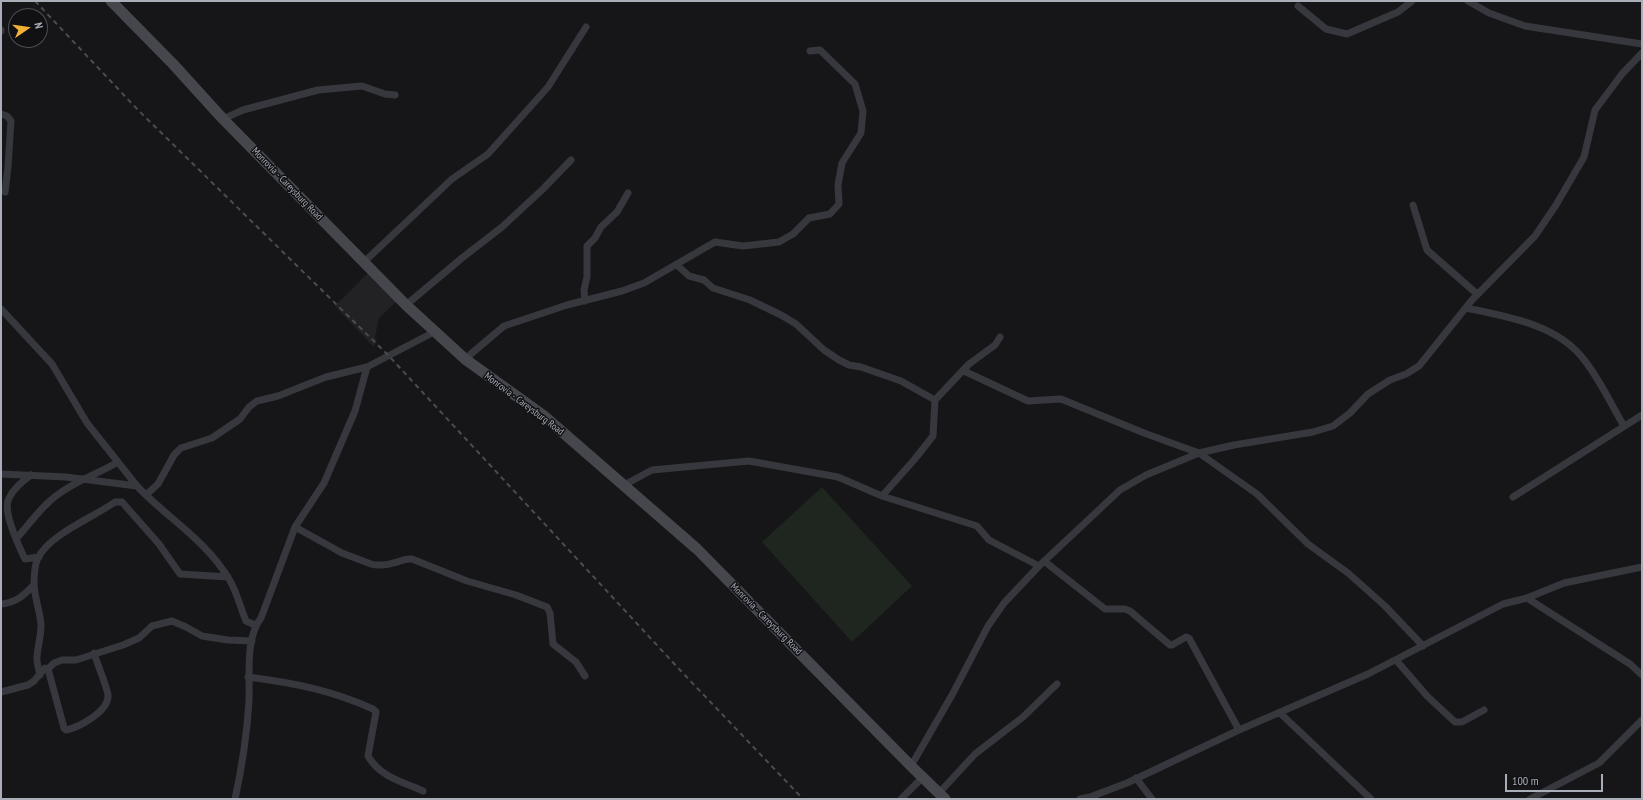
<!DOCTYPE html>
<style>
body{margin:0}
#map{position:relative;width:1643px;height:800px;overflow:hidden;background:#161618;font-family:"PT Sans Narrow",sans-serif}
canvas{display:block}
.frame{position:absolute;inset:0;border:2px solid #a8adb8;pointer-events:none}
.north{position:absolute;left:8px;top:8px;width:40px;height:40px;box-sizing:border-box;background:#111113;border:1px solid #4d4f55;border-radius:50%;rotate:77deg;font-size:11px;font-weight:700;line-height:16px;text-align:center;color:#a8adb8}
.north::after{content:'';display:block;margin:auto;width:14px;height:18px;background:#f2b134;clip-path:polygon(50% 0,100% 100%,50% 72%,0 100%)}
.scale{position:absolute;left:1505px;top:774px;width:98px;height:18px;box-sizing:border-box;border:2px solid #a8adb8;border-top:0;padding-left:5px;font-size:12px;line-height:14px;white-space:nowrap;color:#a8adb8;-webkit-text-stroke:3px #111113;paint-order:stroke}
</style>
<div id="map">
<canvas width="1643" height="800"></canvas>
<div class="frame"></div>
<div class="north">N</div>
<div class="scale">100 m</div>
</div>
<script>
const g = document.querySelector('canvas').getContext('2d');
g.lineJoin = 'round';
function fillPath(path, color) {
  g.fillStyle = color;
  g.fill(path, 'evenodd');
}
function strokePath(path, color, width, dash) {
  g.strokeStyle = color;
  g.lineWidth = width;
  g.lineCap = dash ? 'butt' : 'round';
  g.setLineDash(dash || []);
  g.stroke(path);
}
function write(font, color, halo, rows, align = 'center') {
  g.font = font + ' "PT Sans Narrow",sans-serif';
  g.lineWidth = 3;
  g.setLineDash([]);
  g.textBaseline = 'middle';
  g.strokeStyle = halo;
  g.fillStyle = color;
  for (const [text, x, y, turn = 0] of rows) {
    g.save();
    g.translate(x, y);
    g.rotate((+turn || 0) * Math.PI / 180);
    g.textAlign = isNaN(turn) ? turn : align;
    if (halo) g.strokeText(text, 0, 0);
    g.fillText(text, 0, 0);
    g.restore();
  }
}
const built = new Path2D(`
 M 368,273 L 396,302 L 379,318 L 375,337 L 377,342 L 373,346 L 335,306 Z`);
const green = new Path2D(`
 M 822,487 L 912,586 L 852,642 L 762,542 Z`);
const street = new Path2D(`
 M 1468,1 L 1489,13 L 1525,26 L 1642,44
 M 1298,6 L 1326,29 L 1347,34 L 1398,12 L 1412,1
 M 1,30 L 1,31
 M 1,114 L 7,116 L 11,121 L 8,167 L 5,192
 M 223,119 L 243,110 L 318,90 L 362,86 L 385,94 L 395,95
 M 1413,205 L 1427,250 L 1477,294
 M 364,262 L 452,179 L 488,154 L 548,87 L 586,27
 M 677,265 L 689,276 L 704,280 L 713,288 L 750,300 L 781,315 L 796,324 L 824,350 L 839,360 L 849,365 L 861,367 L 901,381 L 935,400 L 969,364 L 995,345 L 1000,337
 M 585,301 L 584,290 L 587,277 L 587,246 L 595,238 L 601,227 L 617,212 L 628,193
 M 406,305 L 462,258 L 502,227 L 543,189 L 571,160
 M 1466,308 C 1508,317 1558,324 1585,361 C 1600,380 1612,406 1624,426
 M 1,309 L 52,364 L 87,423 L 137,486 C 167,518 206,540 229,579 C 237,592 240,607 246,621 L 255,625
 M 465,359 L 504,326 L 567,305 L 622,291 L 644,283 L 715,242 L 743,246 L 779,242 L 793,234 L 809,218 L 830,214 L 839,204 L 838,185 L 842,163 L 861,133 L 863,111 L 855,84 L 820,50 L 810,51
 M 964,371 L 1028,401 L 1061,399 L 1144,433 L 1199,453 L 1257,494 L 1308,544 L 1348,573 L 1385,606 L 1423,646
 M 1,474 L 66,477 L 137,486
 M 31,475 C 22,482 14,488 9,498 C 2,511 18,544 24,557 L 25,559 L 39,557
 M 624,485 L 652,470 L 749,461 L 838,477 L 882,496 L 977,526 L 989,540 L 1039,566
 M 146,495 L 158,484 L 174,455 L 181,448 L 212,438 L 240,419 L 249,407 L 257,401 L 278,396 L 326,377 L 367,367
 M 882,496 L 914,460 L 933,436 L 935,400
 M 1513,497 L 1642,415
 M 295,527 L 342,553 L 371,564 C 377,566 387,565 393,563 C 400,562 404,558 412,559 L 467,581 L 516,595 L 547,607 L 550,613 L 553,644 L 576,662 L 585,676
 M 16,539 C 27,527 38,511 51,500 C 70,483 96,475 118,462
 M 1044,561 L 1105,609 L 1125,609 L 1130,611 L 1170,645 L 1172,645 L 1186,637 L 1189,638 L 1239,730
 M 34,585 C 35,599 40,611 41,625 C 41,636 38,645 37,656 C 36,662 39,669 40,675
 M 1527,598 L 1630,664 L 1642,675
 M 1,604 C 16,603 24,595 34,585 C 34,576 34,566 38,558 C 50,534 94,517 115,502 L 122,502 L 159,544 L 180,574 L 228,577
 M 1396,660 L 1427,696 L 1455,722 L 1462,722 L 1484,710
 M 48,669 L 54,663 L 62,660 L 76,660 L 123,645 L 139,638 L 152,626 L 172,621 L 186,627 L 202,636 L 228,640 L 252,641
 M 248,677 C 294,683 331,690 373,709 L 376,712 L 368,756 C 380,777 403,782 423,791
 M 1,692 L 28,685 L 34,681 L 45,668 L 48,669 L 64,728 L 66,730 C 80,727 109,711 108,695 C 107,687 97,663 94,653
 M 1280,713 L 1371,799
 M 911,766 L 952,695 L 988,626 L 1004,603 L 1039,566 L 1120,490 L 1146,475 L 1199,453 L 1234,445 L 1313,432 L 1333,426 L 1350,413 L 1368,394 L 1390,380 L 1406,374 L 1419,366 L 1472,300 L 1535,236 L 1556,205 L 1584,157 L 1595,110 L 1622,74 L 1642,53
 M 1136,778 L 1152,799
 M 939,793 L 975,754 L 1023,717 L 1057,684
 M 235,799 C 242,767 247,734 249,701 C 250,676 245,638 261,618 L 295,527 L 324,483 L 355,411 L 367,367 L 434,332
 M 901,799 L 922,778
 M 1080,799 L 1090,797 L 1127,783 L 1239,730 L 1368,674 L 1503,604 L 1527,598 L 1564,583 L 1642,567
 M 1530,799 L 1599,763 L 1642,720`);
const secondary = new Path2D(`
 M 111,1 L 173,64 L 223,119 L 406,305 L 465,359 L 544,416 L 697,549 L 911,766 L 945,799`);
const rail = new Path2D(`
 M 35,1 L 138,110 L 388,355 L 680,670 L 803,799`);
const streetNames = [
 ["Monrovia - Careysburg Road",287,184,46],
 ["Monrovia - Careysburg Road",524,404,37],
 ["Monrovia - Careysburg Road",766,619,45]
];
fillPath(built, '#222225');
fillPath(green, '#1e261f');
strokePath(street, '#37383d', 7);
strokePath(secondary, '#45474d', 11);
strokePath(rail, '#4a4c52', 2, [5, 4]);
write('10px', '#a8adb8', '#111113', streetNames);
</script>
